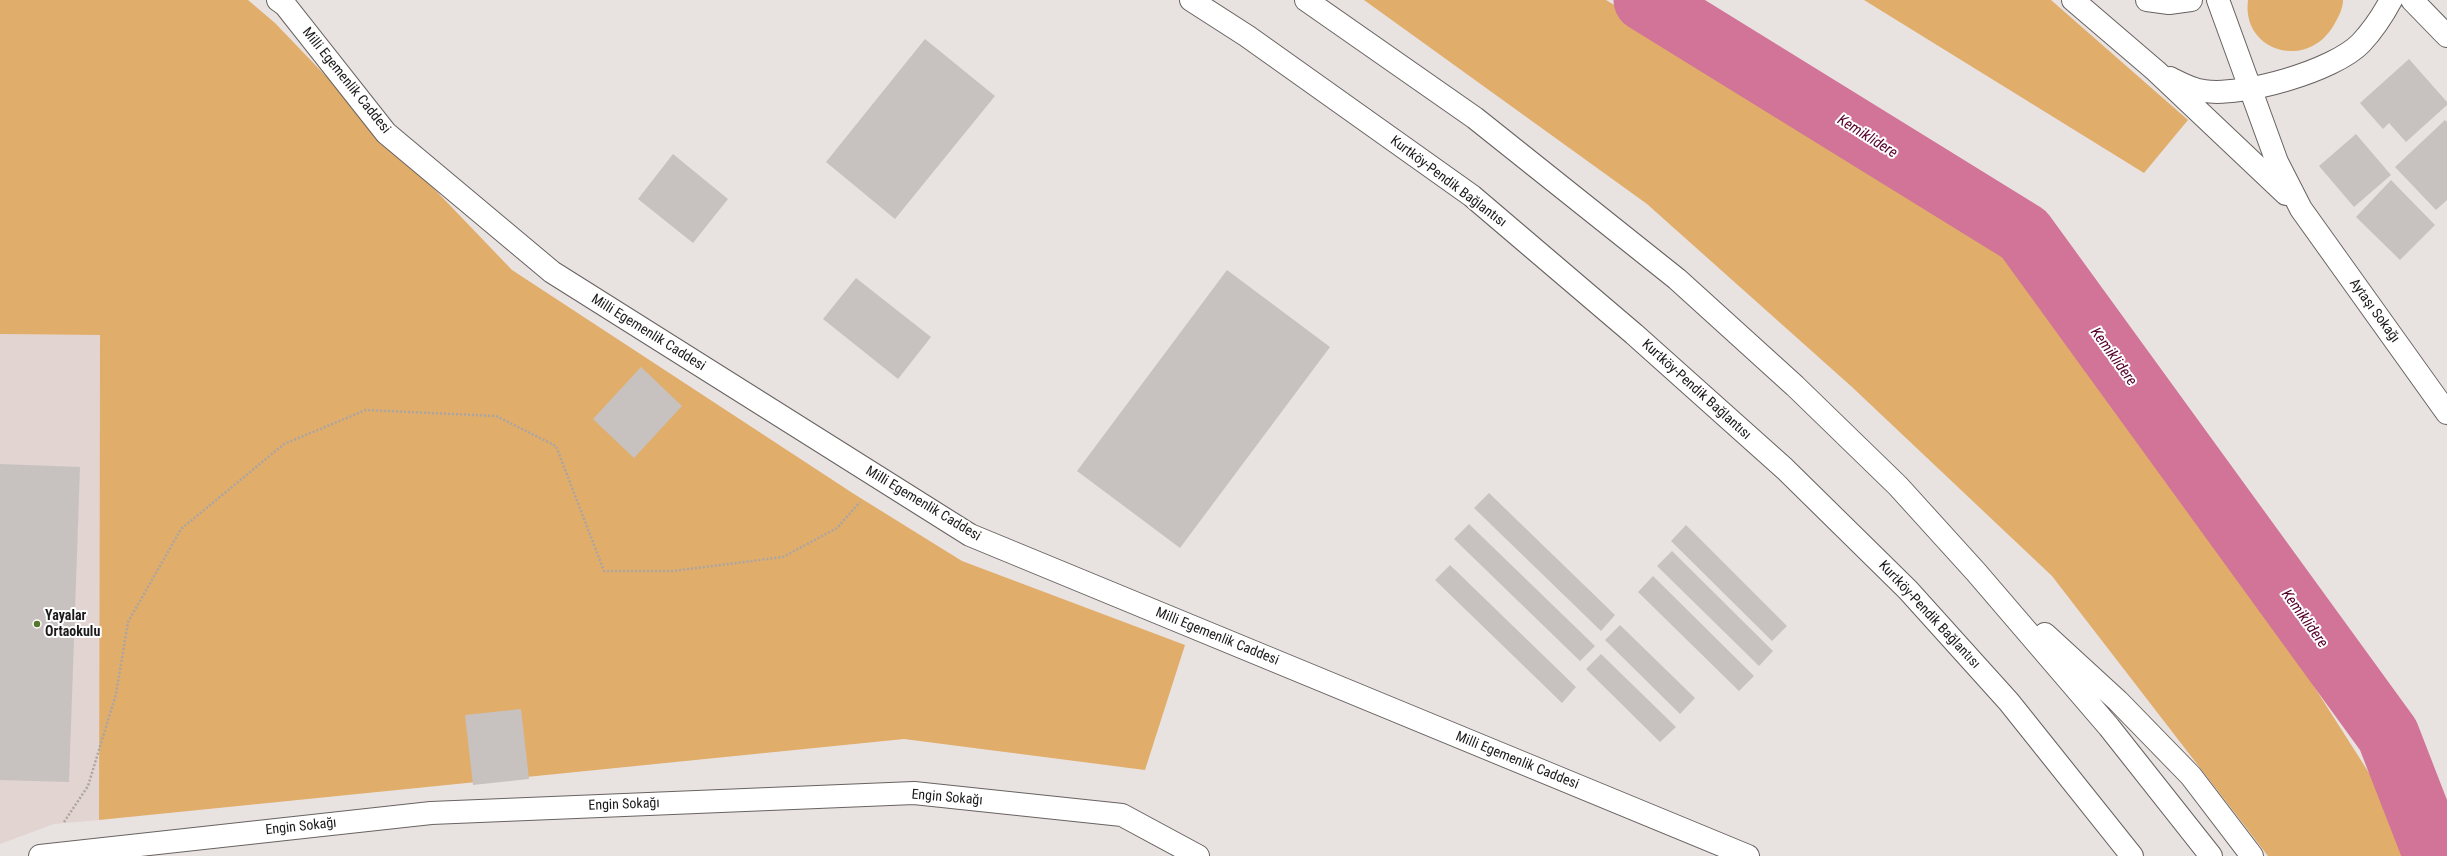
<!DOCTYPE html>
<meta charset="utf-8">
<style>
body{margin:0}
canvas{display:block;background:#e8e2e1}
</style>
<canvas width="2447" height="856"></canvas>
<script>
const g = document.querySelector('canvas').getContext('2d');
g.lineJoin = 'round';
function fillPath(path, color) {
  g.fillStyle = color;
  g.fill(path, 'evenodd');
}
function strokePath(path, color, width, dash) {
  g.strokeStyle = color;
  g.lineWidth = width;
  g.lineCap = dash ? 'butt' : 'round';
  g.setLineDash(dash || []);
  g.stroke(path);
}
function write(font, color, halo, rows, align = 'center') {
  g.font = font + ' "Roboto Condensed",sans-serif';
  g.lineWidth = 4;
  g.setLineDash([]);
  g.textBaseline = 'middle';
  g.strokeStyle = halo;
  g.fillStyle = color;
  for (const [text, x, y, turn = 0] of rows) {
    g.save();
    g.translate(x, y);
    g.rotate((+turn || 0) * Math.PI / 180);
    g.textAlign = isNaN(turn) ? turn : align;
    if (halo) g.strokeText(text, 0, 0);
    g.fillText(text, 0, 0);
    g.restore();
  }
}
const built = new Path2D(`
 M 0,334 L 100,335 L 99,820 L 54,824 L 0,844 Z`);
const green = new Path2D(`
 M 0,0 L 248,0 L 275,23 L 512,270 L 854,494 L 962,561 L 1185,645 L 1145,770 L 904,739 L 99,820 L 100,335 L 0,334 Z
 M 1364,0 L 1606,0 L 2002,244 L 2294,655 L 2399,820 L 2412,856 L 2268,856 L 2052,576 L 1852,387 L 1647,204 Z
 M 1864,0 L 2051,0 L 2188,120 L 2144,173 Z
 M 2248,0 L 2343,0 C 2343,8 2339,16 2335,23 C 2309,72 2241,52 2248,0 Z`);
const river = new Path2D(`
 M 1645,0 L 2024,234 L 2388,735 L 2435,856`);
const building = new Path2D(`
 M 925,39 L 995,96 L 895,219 L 826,162 Z
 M 2409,59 L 2447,102 L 2447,105 L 2406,142 L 2389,123 L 2383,129 L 2360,103 Z
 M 2445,120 L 2447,122 L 2447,200 L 2436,210 L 2395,167 Z
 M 2356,134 L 2391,175 L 2354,207 L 2319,166 Z
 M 673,154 L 728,199 L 693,243 L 638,199 Z
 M 2391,180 L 2435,225 L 2400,260 L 2356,217 Z
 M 1227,270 L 1330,347 L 1180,548 L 1077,471 Z
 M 856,278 L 931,337 L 898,379 L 823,319 Z
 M 641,367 L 682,406 L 634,458 L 593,419 Z
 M 0,464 L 80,467 L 69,782 L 0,780 Z
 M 1489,493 L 1615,615 L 1601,631 L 1474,508 Z
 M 1469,524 L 1595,646 L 1580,661 L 1454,539 Z
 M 1686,525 L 1787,626 L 1772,641 L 1671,541 Z
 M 1672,551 L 1773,651 L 1759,666 L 1657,566 Z
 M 1450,565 L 1576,687 L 1562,703 L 1435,580 Z
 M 1653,576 L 1754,676 L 1739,691 L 1638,592 Z
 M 1620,625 L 1695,698 L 1680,714 L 1605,640 Z
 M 1601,654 L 1676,727 L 1660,742 L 1586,669 Z
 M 521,709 L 529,779 L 473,785 L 465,715 Z`);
const path = new Path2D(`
 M 64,822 L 88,786 L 116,694 L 128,622 L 181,529 L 284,444 L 366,410 L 496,416 L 556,446 L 604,571 L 673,571 L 783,557 L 837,528 L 860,502`);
const street = new Path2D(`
 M 40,856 L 431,813 L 914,793 L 1122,815 L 1198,856`);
const secondary = new Path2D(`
 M 278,0 L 285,5 L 386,133 L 552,272 L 970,535 L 1748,856
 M 2073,0 L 2156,71 L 2286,194
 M 2147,0 L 2169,3 L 2191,0
 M 2218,0 L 2277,162 L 2301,209 L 2447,413
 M 2412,0 L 2447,36
 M 2170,78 C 2180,83 2192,90 2204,91 C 2242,97 2334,71 2361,43 C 2373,30 2383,15 2391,0`);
const highway = new Path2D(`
 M 1191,0 L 1247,36 L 1472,196 L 1634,334 L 1785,469 L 1908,590 L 2009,702 L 2132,856
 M 1306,0 L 1475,118 L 1677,279 L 1795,386 L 1898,486 L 1976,572 L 2109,727 L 2211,856
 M 2045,634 L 2118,701 L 2191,776 L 2252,856`);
const markers = [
 [37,624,4,"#57762c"]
];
const streetNames = [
 ["Milli Egemenlik Caddesi",346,81,51],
 ["Kurtköy-Pendik Bağlantısı",1448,182,37],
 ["Aytaşı Sokağı",2374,311,54],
 ["Milli Egemenlik Caddesi",648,333,32],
 ["Kurtköy-Pendik Bağlantısı",1696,390,42],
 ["Milli Egemenlik Caddesi",923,504,31],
 ["Kurtköy-Pendik Bağlantısı",1929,615,47],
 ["Milli Egemenlik Caddesi",1217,637,22],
 ["Milli Egemenlik Caddesi",1517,761,22],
 ["Engin Sokağı",947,798,5],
 ["Engin Sokağı",624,805,-2],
 ["Engin Sokağı",301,827,-6]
];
const poiNames = [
 ["Yayalar",45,616],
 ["Ortaokulu",45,632]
];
const waterNames = [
 ["Kemiklidere",1867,137,32],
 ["Kemiklidere",2113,357,54],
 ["Kemiklidere",2304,619,54]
];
fillPath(built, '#e2d4d0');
fillPath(green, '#e1ad6b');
strokePath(river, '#d17497', 63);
fillPath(building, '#c7c2c0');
strokePath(street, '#686361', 24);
strokePath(secondary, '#686361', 24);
strokePath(highway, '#686361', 24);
strokePath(path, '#a9a5a4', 2.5, [2, 2]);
strokePath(street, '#fff', 22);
strokePath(secondary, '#fff', 22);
strokePath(highway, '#fff', 22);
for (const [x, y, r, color] of markers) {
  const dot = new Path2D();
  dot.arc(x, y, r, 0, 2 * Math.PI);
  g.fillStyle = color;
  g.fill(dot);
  strokePath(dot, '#fff', 1.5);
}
write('14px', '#1b1919', '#fff', streetNames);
write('bold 14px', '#1b1919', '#fff', poiNames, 'left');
write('italic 15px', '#56002c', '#fff', waterNames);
</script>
